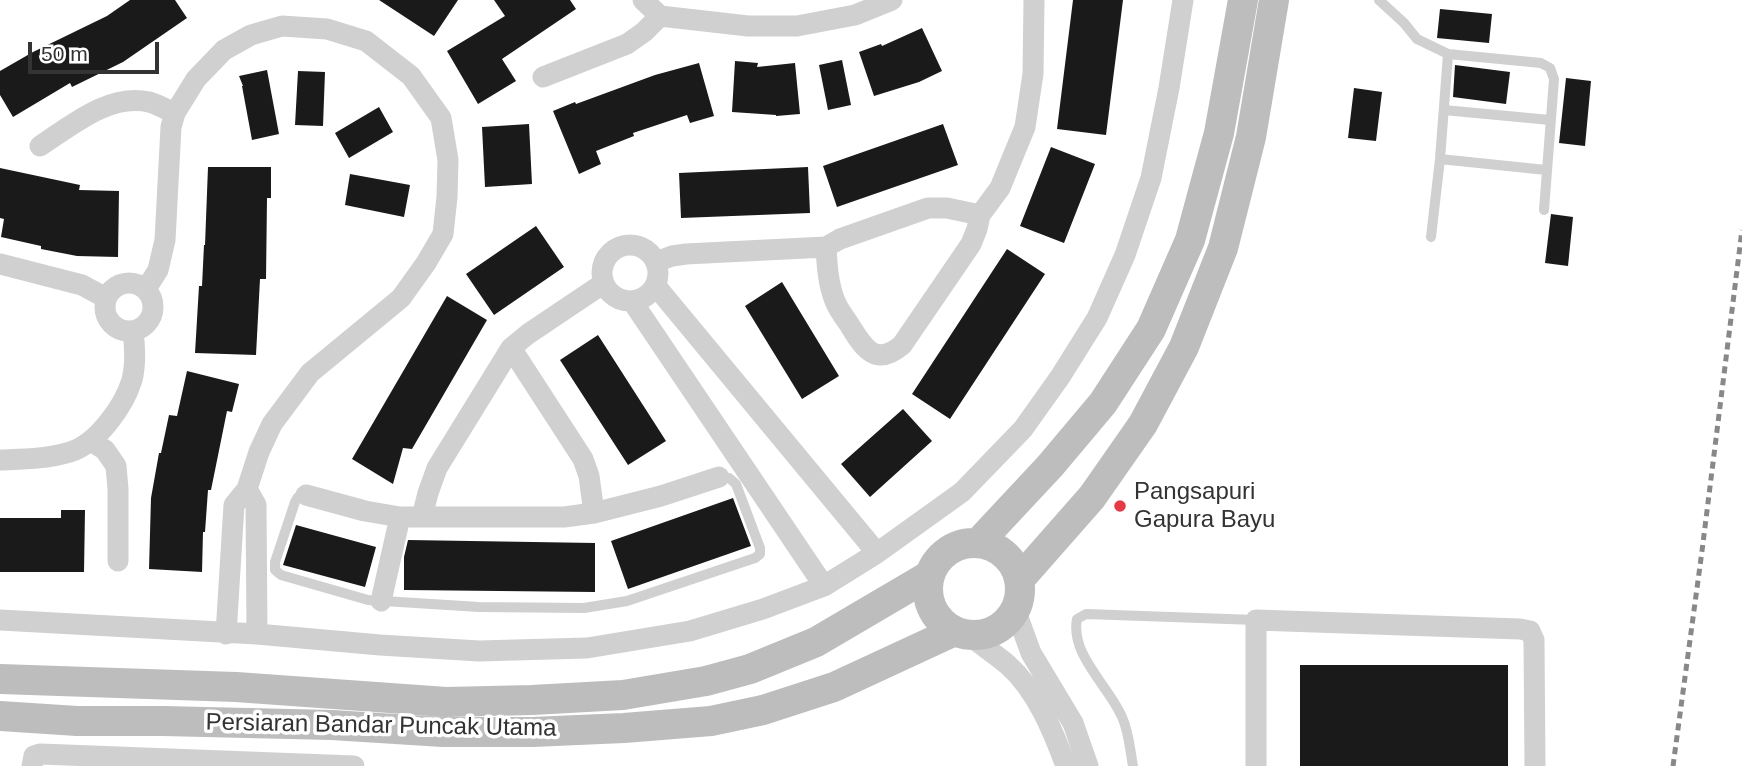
<!DOCTYPE html>
<style>
body{margin:0}
#map{position:relative;width:1742px;height:766px;overflow:hidden;background:#fff;font-family:Arial,sans-serif}
canvas{display:block}
.scale{position:absolute;left:28px;top:42px;width:131px;height:32px;box-sizing:border-box;border:4px solid #333;border-top:0;padding-left:9px;font-size:21px;line-height:24px;white-space:nowrap;color:#333;-webkit-text-stroke:5px #fff;paint-order:stroke}
</style>
<div id="map">
<canvas width="1742" height="766"></canvas>
<div class="scale">50 m</div>
</div>
<script>
const g = document.querySelector('canvas').getContext('2d');
g.lineJoin = 'round';
function fillPath(path, color) {
  g.fillStyle = color;
  g.fill(path, 'evenodd');
}
function strokePath(path, color, width, dash) {
  g.strokeStyle = color;
  g.lineWidth = width;
  g.lineCap = dash ? 'butt' : 'round';
  g.setLineDash(dash || []);
  g.stroke(path);
}
function write(font, color, halo, rows, align = 'center') {
  g.font = font + ' Arial,sans-serif';
  g.lineWidth = 7;
  g.setLineDash([]);
  g.textBaseline = 'middle';
  g.strokeStyle = halo;
  g.fillStyle = color;
  for (const [text, x, y, turn = 0] of rows) {
    g.save();
    g.translate(x, y);
    g.rotate((+turn || 0) * Math.PI / 180);
    g.textAlign = isNaN(turn) ? turn : align;
    if (halo) g.strokeText(text, 0, 0);
    g.fillText(text, 0, 0);
    g.restore();
  }
}
const building = new Path2D(`
 M 130,0 L 175,0 L 187,18 L 123,62 L 72,87 L 70,83 L 13,117 L 0,95 L 0,71 L 33,52 L 107,16 Z
 M 379,0 L 458,0 L 434,36 Z
 M 494,0 L 570,0 L 576,9 L 502,59 L 516,81 L 478,104 L 447,51 L 505,16 Z
 M 1073,0 L 1123,0 L 1106,135 L 1057,129 Z
 M 1440,9 L 1492,14 L 1489,43 L 1437,38 Z
 M 922,28 L 942,71 L 919,82 L 874,96 L 859,52 L 881,44 L 882,46 Z
 M 842,60 L 851,105 L 828,110 L 819,65 Z
 M 735,61 L 758,63 L 757,67 L 795,63 L 800,114 L 776,116 L 776,115 L 732,112 Z
 M 699,63 L 714,116 L 690,123 L 687,115 L 633,133 L 634,136 L 596,151 L 601,164 L 579,174 L 553,111 L 575,102 L 576,104 L 655,75 Z
 M 1455,65 L 1510,72 L 1506,104 L 1453,97 Z
 M 267,70 L 279,134 L 252,140 L 242,86 L 243,86 L 239,76 Z
 M 298,71 L 325,72 L 323,126 L 295,125 Z
 M 1566,78 L 1591,81 L 1585,146 L 1559,143 Z
 M 1354,88 L 1382,92 L 1376,141 L 1348,138 Z
 M 379,107 L 393,132 L 349,158 L 335,133 Z
 M 529,124 L 532,184 L 485,187 L 482,127 Z
 M 943,124 L 958,165 L 837,207 L 823,166 Z
 M 1051,147 L 1095,164 L 1064,243 L 1020,226 Z
 M 208,167 L 271,167 L 271,198 L 267,198 L 266,279 L 260,279 L 256,355 L 195,353 L 199,286 L 202,286 L 204,245 L 205,245 Z
 M 808,167 L 810,213 L 681,218 L 679,173 Z
 M 0,168 L 80,185 L 79,190 L 119,191 L 118,257 L 77,256 L 41,249 L 41,246 L 1,237 L 4,219 L 0,218 Z
 M 350,174 L 410,185 L 404,217 L 345,205 Z
 M 1551,214 L 1573,217 L 1568,266 L 1545,263 Z
 M 536,226 L 564,267 L 494,315 L 466,274 Z
 M 1007,249 L 1045,274 L 950,419 L 912,394 Z
 M 782,282 L 839,376 L 802,399 L 745,306 Z
 M 447,296 L 487,320 L 412,449 L 403,448 L 393,484 L 352,459 Z
 M 598,335 L 666,441 L 628,465 L 560,360 Z
 M 187,371 L 239,384 L 232,412 L 227,411 L 211,490 L 208,490 L 205,532 L 203,532 L 202,572 L 149,569 L 151,498 L 159,453 L 161,453 L 169,415 L 177,416 Z
 M 903,409 L 932,441 L 870,497 L 841,464 Z
 M 733,498 L 751,546 L 628,589 L 611,541 Z
 M 61,510 L 85,510 L 84,572 L 0,572 L 0,518 L 61,518 Z
 M 296,525 L 376,547 L 365,587 L 283,565 Z
 M 408,540 L 595,543 L 595,592 L 404,590 L 404,557 Z
 M 1300,665 L 1508,665 L 1508,766 L 1300,766 Z`);
const lane = new Path2D(`
 M 1379,0 L 1404,23 L 1417,39 L 1448,54 L 1541,63 L 1550,68 L 1554,79 L 1544,210
 M 1444,110 L 1550,120
 M 1440,159 L 1546,170
 M 1431,237 L 1440,159 L 1448,54
 M 306,495 L 298,497 L 295,502 L 275,562 L 275,570 L 281,575 L 368,600 L 479,607 L 584,608 L 627,601 L 755,558 L 760,554 L 760,548 L 736,484 L 729,478 L 719,477
 M 1133,766 C 1130,750 1129,732 1122,717 C 1109,686 1070,655 1077,619 L 1086,614 L 1256,620`);
const street = new Path2D(`
 M 643,0 L 660,16 L 748,26 L 797,26 L 855,15 L 892,0
 M 543,77 L 627,44 L 644,32 L 660,16
 M 40,146 C 71,126 109,93 149,102 C 158,104 166,110 175,113
 M602 273a28 28 0 1 1 56 0a28 28 0 1 1-56 0Z
 M 826,247 C 827,265 828,284 835,301 C 838,309 844,317 849,324 C 863,347 875,368 902,345 L 971,244 L 977,229 L 980,215 L 1000,188 L 1025,127 L 1033,74 L 1034,0
 M 656,262 L 672,256 L 686,254 L 826,247 L 840,239 L 928,208 L 947,208 L 980,215
 M 0,264 L 82,285 L 106,298
 M105 307a24 24 0 1 1 48 0a24 24 0 1 1-48 0Z
 M 655,285 L 877,553
 M 146,289 L 158,270 L 165,240 L 171,127 L 175,113 L 196,79 L 224,50 L 251,35 L 282,26 L 327,29 L 366,41 L 411,76 L 441,118 L 448,160 L 447,197 L 443,234 L 426,263 L 401,298 L 310,373 L 272,424 L 259,452 L 247,489 L 234,505 L 226,634
 M 632,301 L 824,586
 M 511,348 L 583,459 L 589,476 L 594,513
 M 91,441 L 105,450 L 116,466 L 118,489 L 118,561
 M 0,460 C 24,459 47,459 70,452 C 97,444 124,406 132,380 C 136,364 135,347 133,331
 M 247,489 L 256,505 L 257,634
 M 306,495 L 365,511 L 400,517 L 564,517 L 594,513 L 661,496 L 719,477
 M 422,517 L 428,493 L 437,468 L 511,348 L 528,334 L 604,283
 M 381,601 L 400,517
 M 1015,609 L 1031,653 L 1073,723 L 1088,766
 M 0,620 L 257,634 L 380,645 L 479,651 L 587,648 L 690,631 L 763,609 L 824,586 L 877,553 L 962,492 L 1023,429 L 1060,377 L 1097,318 L 1125,255 L 1151,178 L 1169,88 L 1183,0
 M 968,634 C 981,645 995,654 1008,665 C 1037,691 1053,731 1066,766
 M 32,766 L 34,756 L 40,754 L 354,766
 M 1256,766 L 1256,620 L 1520,629 L 1530,631 L 1534,640 L 1535,766`);
const secondary = new Path2D(`
 M 979,542 L 1050,466 L 1103,403 L 1151,329 L 1190,240 L 1219,133 L 1243,0
 M928 589a46 46 0 1 1 92 0a46 46 0 1 1-92 0Z
 M 1019,580 L 1092,497 L 1143,424 L 1184,347 L 1223,248 L 1251,137 L 1274,0
 M 0,679 L 236,687 L 446,702 L 532,700 L 623,695 L 706,681 L 750,669 L 816,642 L 930,575
 M 0,716 L 77,721 L 163,721 L 332,725 L 443,732 L 532,732 L 624,728 L 711,721 L 763,710 L 834,687 L 955,631`);
const rail = new Path2D(`
 M 1673,766 L 1702,551 L 1742,230`);
const markers = [
 [1120,506,7,"#e63946"]
];
const poiNames = [
 ["Pangsapuri",1134,492],
 ["Gapura Bayu",1134,520]
];
const streetNames = [
 ["Persiaran Bandar Puncak Utama",381,726,1]
];
fillPath(building, '#1a1a1a');
strokePath(lane, '#d0d0d0', 10);
strokePath(street, '#d0d0d0', 21);
strokePath(secondary, '#bdbdbd', 30);
strokePath(rail, '#888', 5, [7, 5]);
for (const [x, y, r, color] of markers) {
  const dot = new Path2D();
  dot.arc(x, y, r, 0, 2 * Math.PI);
  g.fillStyle = color;
  g.fill(dot);
  strokePath(dot, '#fff', 2.5);
}
write('24px', '#333', '#fff', poiNames, 'left');
write('24px', '#333', '#fff', streetNames);
</script>
